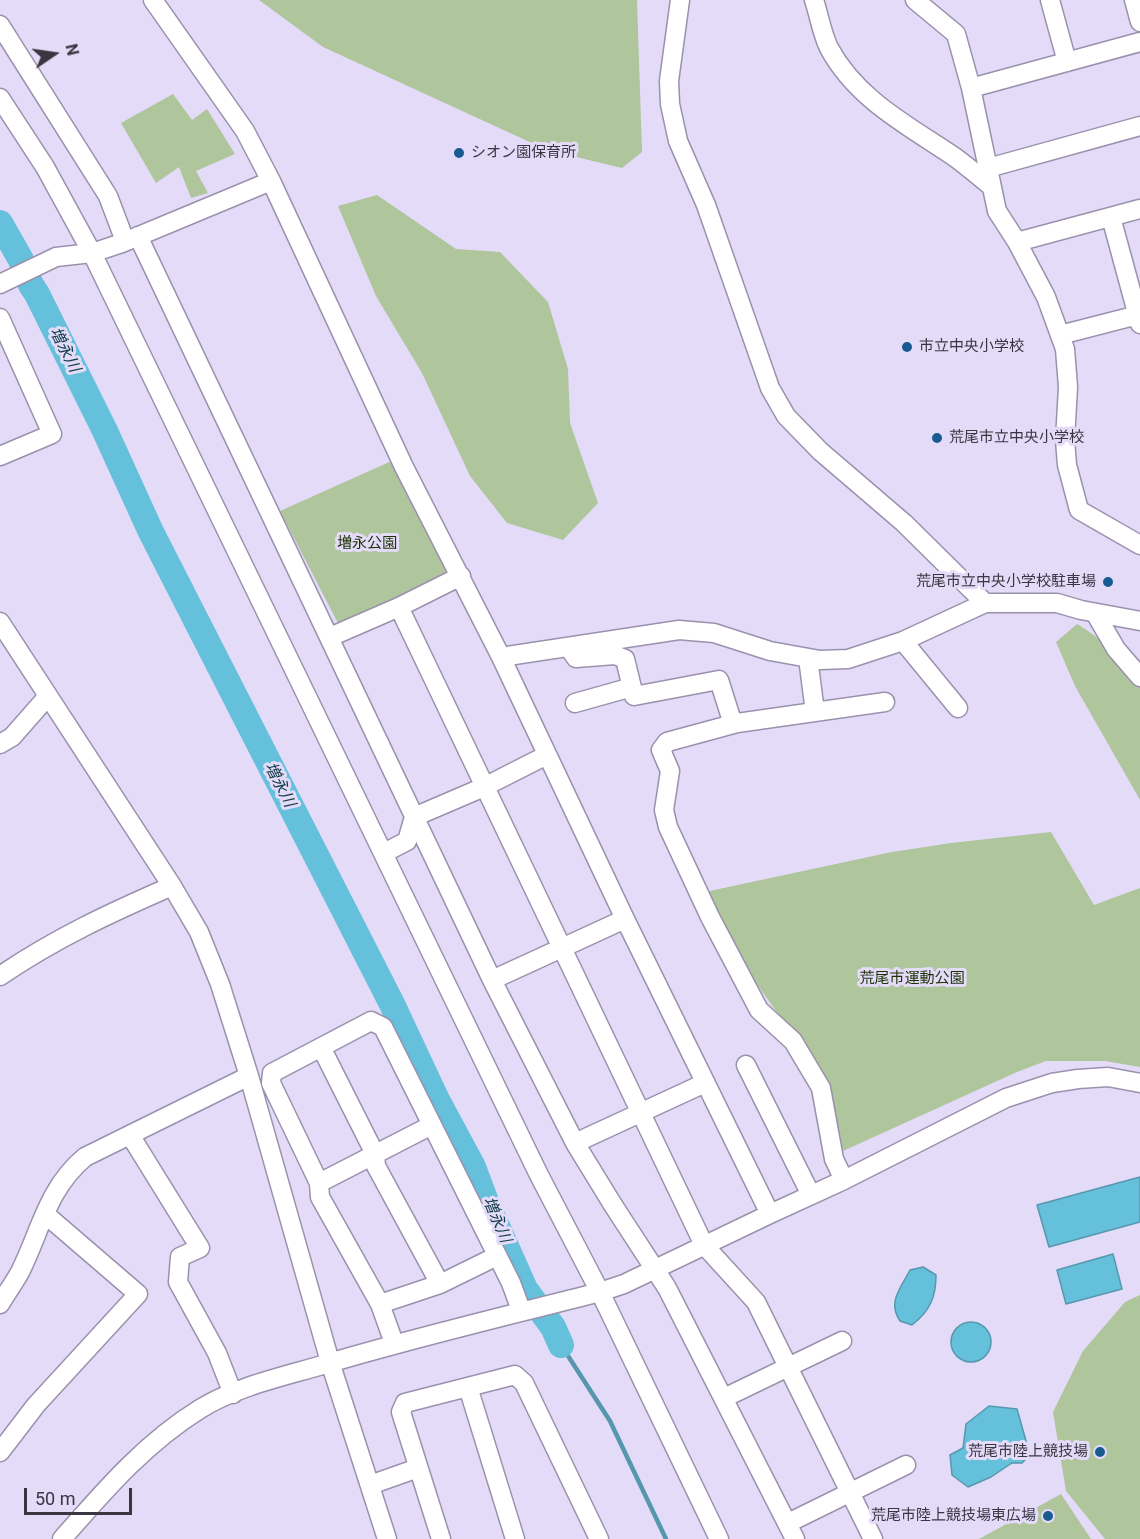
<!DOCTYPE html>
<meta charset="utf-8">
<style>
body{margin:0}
#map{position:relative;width:1140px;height:1539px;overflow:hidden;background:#e4dbf9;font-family:Roboto,sans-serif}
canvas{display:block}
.north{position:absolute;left:24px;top:24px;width:60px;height:60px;-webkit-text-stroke:4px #e4dbf9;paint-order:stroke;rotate:77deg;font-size:16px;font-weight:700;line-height:24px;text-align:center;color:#393641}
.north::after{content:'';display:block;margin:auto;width:21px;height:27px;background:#393641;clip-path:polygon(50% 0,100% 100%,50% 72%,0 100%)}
.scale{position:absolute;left:24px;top:1488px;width:108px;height:27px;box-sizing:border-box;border:3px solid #393641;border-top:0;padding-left:8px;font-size:18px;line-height:21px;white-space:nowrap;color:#393641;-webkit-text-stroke:4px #e4dbf9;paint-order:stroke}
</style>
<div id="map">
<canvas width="1140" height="1539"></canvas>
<div class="north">N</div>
<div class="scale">50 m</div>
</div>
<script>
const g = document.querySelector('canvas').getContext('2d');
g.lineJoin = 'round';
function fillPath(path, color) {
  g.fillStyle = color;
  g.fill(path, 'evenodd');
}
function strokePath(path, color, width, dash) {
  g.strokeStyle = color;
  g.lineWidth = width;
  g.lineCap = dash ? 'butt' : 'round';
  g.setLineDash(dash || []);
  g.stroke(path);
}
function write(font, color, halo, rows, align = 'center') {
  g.font = font + ' Roboto,"Noto Sans JP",sans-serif';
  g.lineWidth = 6;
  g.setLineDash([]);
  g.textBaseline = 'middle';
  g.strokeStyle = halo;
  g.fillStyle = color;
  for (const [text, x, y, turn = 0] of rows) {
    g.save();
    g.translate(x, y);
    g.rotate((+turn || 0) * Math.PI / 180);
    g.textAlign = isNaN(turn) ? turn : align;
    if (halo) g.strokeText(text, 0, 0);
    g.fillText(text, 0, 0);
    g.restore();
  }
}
const green = new Path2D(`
 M 259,0 L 637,0 L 642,152 L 622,168 L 547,150 L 323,47 Z
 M 173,94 L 192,120 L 207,109 L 235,154 L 196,171 L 208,193 L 191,198 L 179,167 L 156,183 L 121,123 Z
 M 377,195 L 456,249 L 500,252 L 548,302 L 568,369 L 570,423 L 598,503 L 563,540 L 507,523 L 470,476 L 422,373 L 376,296 L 338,206 Z
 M 396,459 L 452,579 L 340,627 L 280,511 Z
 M 1077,624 C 1102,638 1123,661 1140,684 L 1140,800 L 1075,686 L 1056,642 Z
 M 1051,832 L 1094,905 L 1140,888 L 1140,1067 L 1105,1061 L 1046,1061 L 1017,1072 L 843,1151 L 830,1086 L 743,965 L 705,892 L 892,852 L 951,843 Z
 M 1140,1295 L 1140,1539 L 1105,1539 L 1066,1491 L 1053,1412 L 1083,1351 L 1125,1302 Z
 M 1061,1494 L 1091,1539 L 979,1539 Z`);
const water = new Path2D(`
 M 1140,1177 L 1140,1222 L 1049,1247 L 1037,1205 Z
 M 1113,1254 L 1122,1289 L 1066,1304 L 1057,1270 Z
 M 923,1267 L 936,1275 C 936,1297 930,1311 912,1325 L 900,1321 C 887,1302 901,1288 910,1270 Z
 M951 1342a20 20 0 1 1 40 0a20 20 0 1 1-40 0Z
 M 989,1406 L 1017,1409 L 1030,1455 L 1022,1463 L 1012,1463 L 991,1477 L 968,1487 L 952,1475 L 950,1455 L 963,1448 L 966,1424 Z`);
const stream = new Path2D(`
 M 561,1345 L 610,1421 L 666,1539`);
const river = new Path2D(`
 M 0,223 L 21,260 L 31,285 L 37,294 L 105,431 L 151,532 L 392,1004 L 437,1100 L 473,1167 L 485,1199 L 525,1289 L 553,1327 L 561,1345`);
const minor = new Path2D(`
 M 153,0 L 245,131 L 271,181 L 404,467 L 501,657 L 625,919 L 770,1214
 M 680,0 L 669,81 L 670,104 L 678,141 L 706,205 L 770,388 L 786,416 L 820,451 L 904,523 L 985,603
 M 814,0 C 819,15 822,34 829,48 C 857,100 909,126 956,158 C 968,167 980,177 992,187
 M 915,0 L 956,34 L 971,88 L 997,211 L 1017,242 L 1046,297 L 1065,349 L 1068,387 L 1065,440 L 1067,465 L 1079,510 L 1140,545
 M 1050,0 L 1067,62
 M 1134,0 L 1140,22
 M 0,25 L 108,196 L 125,241
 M 971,88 L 1140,42
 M 0,98 L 45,167 L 92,253 L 539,1175 L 600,1292 L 719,1539
 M 988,168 L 1140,126
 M 1111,217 L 1140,324
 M 138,236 L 492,980 L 575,1143 L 613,1205 L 667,1288 L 795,1539
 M 1017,242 L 1140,209
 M 0,284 L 56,257 L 92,253 L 122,243 L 271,181
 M 0,318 L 52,434 L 0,456
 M 1060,335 L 1138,315
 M 399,607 L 704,1245 L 756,1302 L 873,1539
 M 1095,613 L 1116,649 L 1140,677
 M 0,622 L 172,886 L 199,932 L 220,984 L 249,1076 L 330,1362 L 387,1539
 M 330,637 L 399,607 L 461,576
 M 903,641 L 958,708
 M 571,651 L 576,658 L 615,655 L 625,659 L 634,696 L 719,680 L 733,724
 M 501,657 L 679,630 L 714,633 L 770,651 L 820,660 L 848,659 L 903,641 L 985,603 L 1057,603 L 1081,610 L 1140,621
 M 808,658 L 815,712
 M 575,703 L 632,687
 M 0,744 L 12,737 L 48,696
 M 384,853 L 407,841 L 414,817 L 484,787 L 547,755
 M 0,976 C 56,938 110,913 172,886
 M 492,980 L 625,919
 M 321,1047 L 375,1154 L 376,1166 L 440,1284 L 497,1256
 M 746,1065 L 811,1195
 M 432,1125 L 319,1183 L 271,1083 L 272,1073 L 371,1021 L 383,1027 L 511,1283 L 521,1310
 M 130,1135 L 200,1248 L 180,1257 L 178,1282 L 217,1353 L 233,1394
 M 575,1143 L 705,1083
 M 844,1180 L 834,1159 L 821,1088 L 793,1041 L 759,1010 L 710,917 L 668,827 L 664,810 L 670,771 L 661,750 L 667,742 L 737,723 L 885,702
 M 319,1183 L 320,1197 L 380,1304 L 394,1343
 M 0,1304 C 6,1294 14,1283 20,1272 C 41,1230 47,1189 85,1157 L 249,1076
 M 380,1304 L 440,1284
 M 468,1387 L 515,1539
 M 724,1398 L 842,1341
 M 0,1452 L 36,1405 L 138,1294 L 45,1214
 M 370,1485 L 418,1468
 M 788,1523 L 906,1465
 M 62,1539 C 104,1491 145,1443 200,1409 C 233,1388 281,1377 319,1366 C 412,1338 506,1316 600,1292 L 624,1284 L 770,1214 L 844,1180 L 1006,1098 L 1052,1083 L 1078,1079 L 1108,1077 L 1140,1083
 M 441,1539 L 401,1412 L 405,1403 L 515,1375 L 524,1383 L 599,1539`);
const markers = [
 [459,153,6,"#185b90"],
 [907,347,6,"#185b90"],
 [937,438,6,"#185b90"],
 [1108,582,6,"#185b90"],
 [1100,1452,6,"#185b90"],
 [1048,1516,6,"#185b90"]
];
const poiNames = [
 ["シオン園保育所",471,153],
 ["市立中央小学校",919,347],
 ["荒尾市立中央小学校",949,438],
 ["荒尾市立中央小学校駐車場",1096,582,"right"],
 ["荒尾市陸上競技場",1088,1452,"right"],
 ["荒尾市陸上競技場東広場",1036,1516,"right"]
];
const parkNames = [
 ["増永公園",367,544],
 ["荒尾市運動公園",912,979]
];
const waterNames = [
 ["増永川",64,350,63],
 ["増永川",279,785,63],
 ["増永川",496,1220,67]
];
fillPath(green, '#afc59c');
fillPath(water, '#64c0db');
strokePath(water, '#5797ad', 1.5);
strokePath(stream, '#5797ad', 4.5);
strokePath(river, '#64c0db', 26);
strokePath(minor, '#9a91ad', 21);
strokePath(minor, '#fff', 18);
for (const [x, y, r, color] of markers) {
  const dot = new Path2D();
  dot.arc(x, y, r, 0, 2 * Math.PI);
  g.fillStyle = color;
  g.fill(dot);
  strokePath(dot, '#e4dbf9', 2);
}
write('15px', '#393641', '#e4dbf9', poiNames, 'left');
write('15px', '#1c3203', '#e4dbf9', parkNames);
write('italic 16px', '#103b47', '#e4dbf9', waterNames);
</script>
